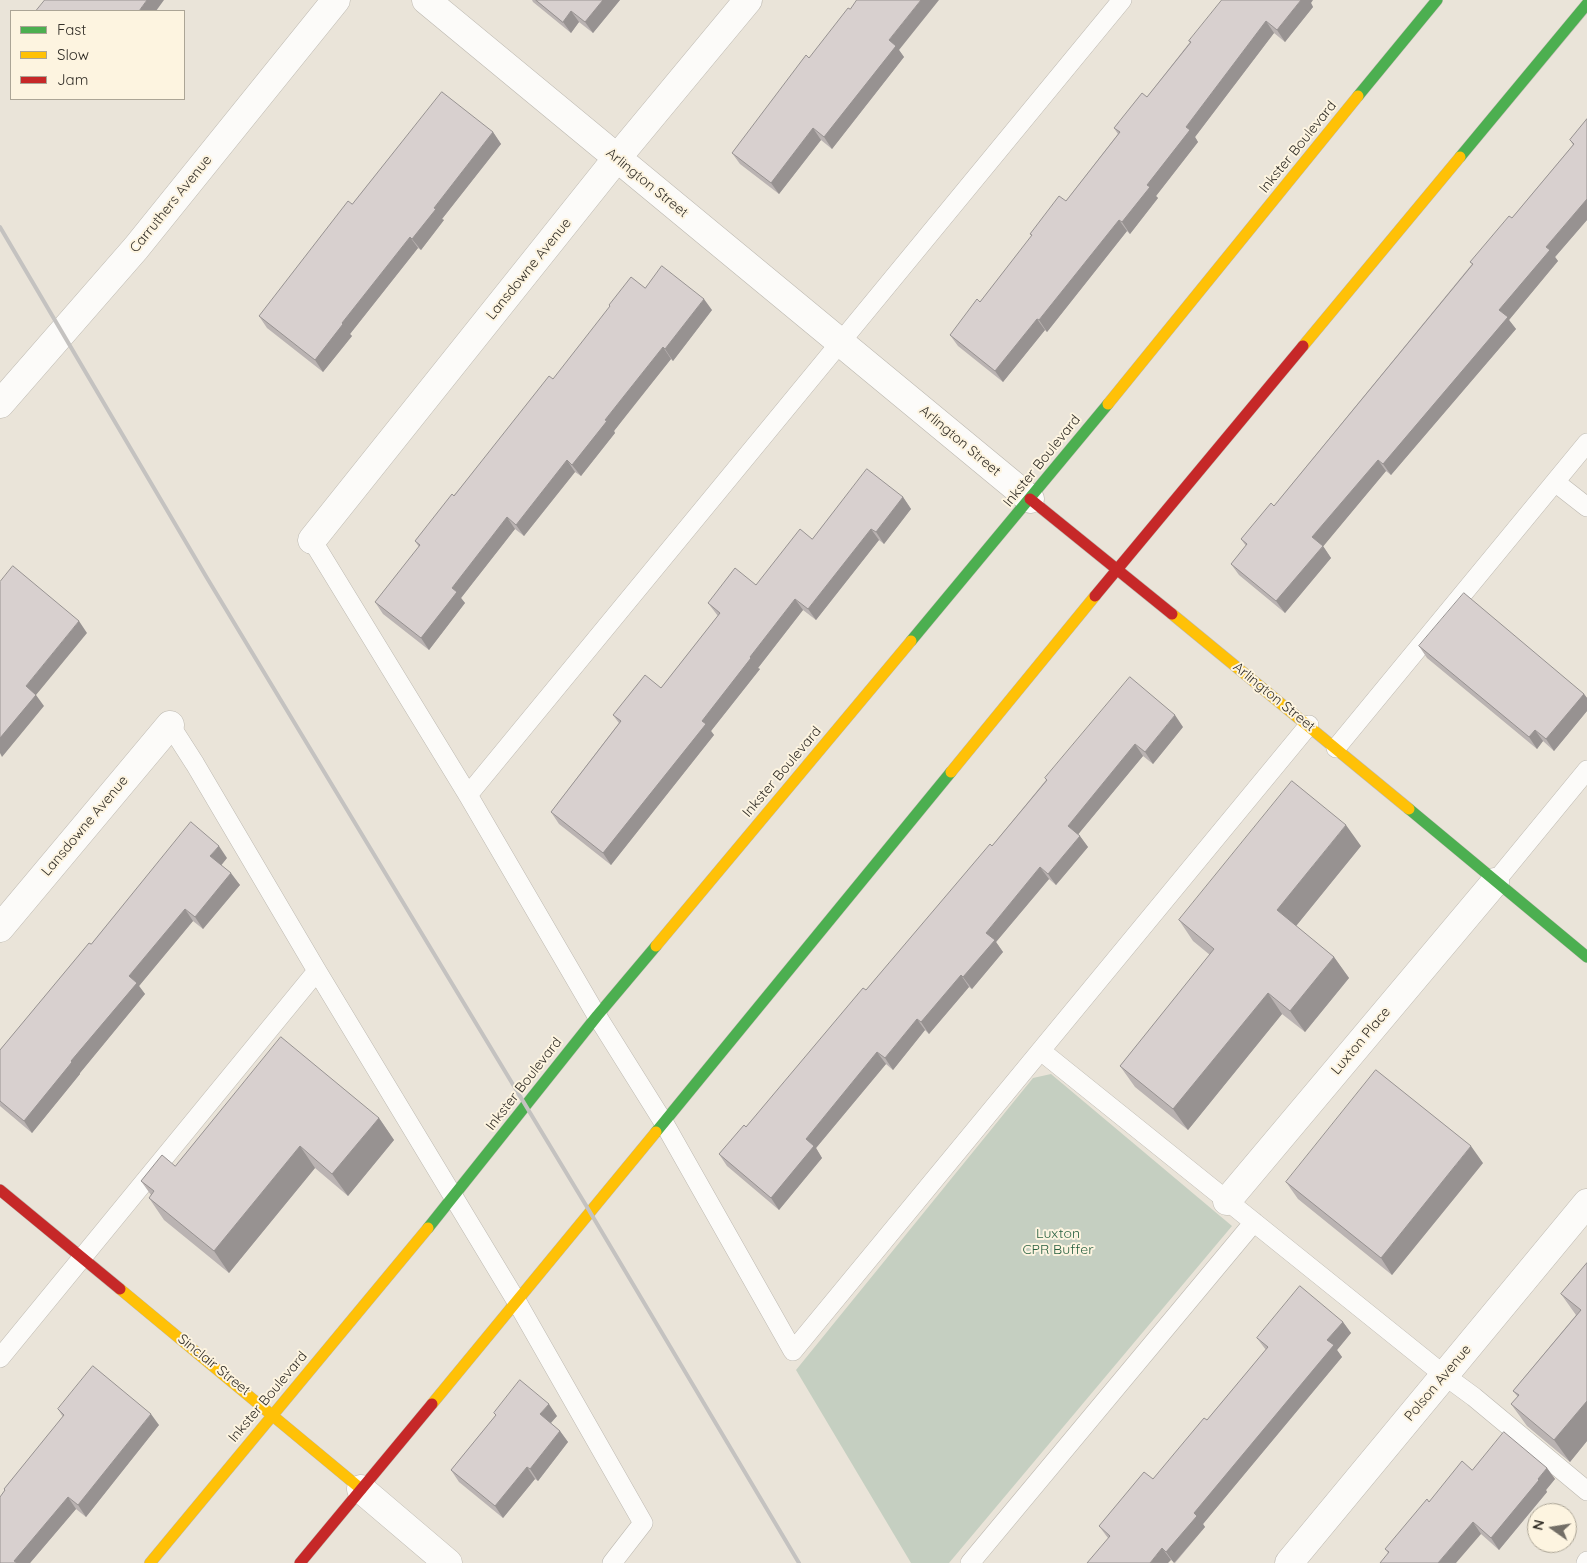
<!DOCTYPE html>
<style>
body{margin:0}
#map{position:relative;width:1587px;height:1563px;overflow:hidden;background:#eae4d9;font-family:Quicksand,sans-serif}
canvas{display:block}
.legend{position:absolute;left:10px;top:10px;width:175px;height:90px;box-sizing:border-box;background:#fdf4e0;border:1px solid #aca596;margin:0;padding:6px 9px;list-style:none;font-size:15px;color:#332f28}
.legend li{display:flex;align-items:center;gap:10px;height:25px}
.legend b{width:25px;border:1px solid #aca596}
.north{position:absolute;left:1527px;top:1503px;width:50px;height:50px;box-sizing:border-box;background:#fdf4e0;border:1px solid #aca596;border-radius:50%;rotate:283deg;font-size:14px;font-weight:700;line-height:20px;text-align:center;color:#332f28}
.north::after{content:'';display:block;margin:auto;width:18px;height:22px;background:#736e66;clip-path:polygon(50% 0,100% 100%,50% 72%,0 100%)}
</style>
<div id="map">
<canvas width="1587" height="1563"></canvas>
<ul class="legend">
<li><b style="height:6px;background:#4caf50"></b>Fast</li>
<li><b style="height:6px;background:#ffc107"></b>Slow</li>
<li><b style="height:6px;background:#c62828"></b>Jam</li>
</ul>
<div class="north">N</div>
</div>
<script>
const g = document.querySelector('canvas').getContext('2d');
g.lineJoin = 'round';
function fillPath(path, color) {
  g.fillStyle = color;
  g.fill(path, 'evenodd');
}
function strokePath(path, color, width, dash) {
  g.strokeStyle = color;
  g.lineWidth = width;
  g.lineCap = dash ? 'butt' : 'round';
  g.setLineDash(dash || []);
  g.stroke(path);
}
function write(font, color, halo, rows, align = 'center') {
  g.font = font + ' Quicksand,sans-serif';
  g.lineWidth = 4;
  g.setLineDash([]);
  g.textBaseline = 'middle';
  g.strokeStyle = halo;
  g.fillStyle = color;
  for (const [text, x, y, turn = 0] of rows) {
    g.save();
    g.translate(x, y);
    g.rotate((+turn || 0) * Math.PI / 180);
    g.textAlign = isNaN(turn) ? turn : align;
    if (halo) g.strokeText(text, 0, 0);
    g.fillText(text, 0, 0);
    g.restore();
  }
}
const green = new Path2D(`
 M 1051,1074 L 1232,1226 L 949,1563 L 911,1563 L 796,1370 L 1033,1078 Z`);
const lane = new Path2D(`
 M 1555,482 L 1587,507
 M 312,540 L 468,795 L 597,1016 L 664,1123 L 793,1351 L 1309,725
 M 170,725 L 195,764 L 317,971 L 517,1302 L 643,1523 L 612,1563
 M 1336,748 L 1587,443
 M 468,795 L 1122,0
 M 1495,882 L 1587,770
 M 1041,1051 L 1444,1375 L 1474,1397 L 1587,1491
 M 0,1358 L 317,971
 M 970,1563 L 1254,1222
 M 1586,1563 L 1587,1561`);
const street = new Path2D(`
 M 426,0 L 1030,499
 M 0,404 L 136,248 L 336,0
 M 312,540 L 617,158 L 748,0
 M 0,928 L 170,725
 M 1227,1201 L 1495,882
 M 361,1489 L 448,1563
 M 1289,1563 L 1587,1203`);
const fast = new Path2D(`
 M 1358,96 L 1437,0
 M 1460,157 L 1587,4
 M 911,641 L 1108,404
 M 1409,809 L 1587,957
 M 656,1132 L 951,772
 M 428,1228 L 597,1016 L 656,946`);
const slow = new Path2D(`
 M 1303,346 L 1460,157
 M 1108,404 L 1358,96
 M 1172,614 L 1409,809
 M 951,772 L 1095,596
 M 656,946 L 911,641
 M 120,1289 L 361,1489
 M 432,1404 L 656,1132
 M 150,1563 L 428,1228`);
const jam = new Path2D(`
 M 1030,499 L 1172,614
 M 1095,596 L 1303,346
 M 0,1190 L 120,1289
 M 300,1563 L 432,1404`);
const rail = new Path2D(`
 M 0,227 L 207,578 L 590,1212 L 799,1563`);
const wall = new Path2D(`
 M 532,0 L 620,0 L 593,33 L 579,22 L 571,33 L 533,2 Z
 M 1311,3 L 1313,7 L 1285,42 L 1274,33 L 1195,137 L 1198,142 L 1156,196 L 1158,198 L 1130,234 L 1127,231 L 1047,332 L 1045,330 L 1003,382 L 958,346 L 950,335 L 980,302 L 1032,236 L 1030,234 L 1066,201 L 1118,134 L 1114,128 L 1147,97 L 1190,42 L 1189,41 Z
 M 899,50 L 904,57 L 832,149 L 821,140 L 779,194 L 740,164 L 732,153 L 809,58 Z
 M 1587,119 L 1587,220 L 1555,257 L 1558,261 L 1509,320 L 1516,329 L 1391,475 L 1386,471 L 1323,546 L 1331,558 L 1285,613 L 1239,575 L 1231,564 L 1246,546 L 1241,539 L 1274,506 L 1472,264 L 1470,262 L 1512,218 L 1573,145 L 1570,140 Z
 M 493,132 L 501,144 L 442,219 L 444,220 L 421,250 L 418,248 L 350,334 L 352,336 L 323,372 L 267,328 L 259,316 L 352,204 Z
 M 645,288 L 712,310 L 673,361 L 671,359 L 632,407 L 614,431 L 615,433 L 581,476 L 575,472 L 524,536 L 515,529 L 461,598 L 465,603 L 429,650 L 383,614 L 375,602 L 419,547 L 415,541 L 553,379 Z
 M 903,497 L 911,509 L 884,544 L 879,540 L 816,620 L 803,610 L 758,668 L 760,669 L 711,731 L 714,735 L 611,865 L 559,824 L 551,812 L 619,723 L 613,715 L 661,688 L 718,616 L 708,603 L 756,585 L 812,539 Z
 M 1419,646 L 1584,694 L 1587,698 L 1587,711 L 1554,751 L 1543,741 L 1537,749 L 1427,658 Z
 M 1183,727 L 1153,764 L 1143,756 L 1078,834 L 1088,847 L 1056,885 L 1049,879 L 996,942 L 1003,952 L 972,989 L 969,987 L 929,1034 L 925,1030 L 893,1070 L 886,1064 L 816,1148 L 822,1158 L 779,1210 L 727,1166 L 719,1154 L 746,1127 L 992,846 L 1046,780 L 1045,778 Z
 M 1361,846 L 1296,926 L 1334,957 L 1349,978 L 1305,1032 L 1282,1014 L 1188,1130 L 1135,1087 L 1120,1066 L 1210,955 L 1193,941 L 1179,920 Z
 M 227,858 L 221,865 L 240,885 L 203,929 L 193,921 L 139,986 L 145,994 L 80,1073 L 80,1074 L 32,1133 L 0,1106 L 0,1050 L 91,944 Z
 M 379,1118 L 394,1140 L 348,1196 L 315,1168 L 229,1273 L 164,1220 L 149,1198 L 151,1195 L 141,1181 L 175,1166 Z
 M 1483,1163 L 1392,1275 L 1298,1199 L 1286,1182 Z
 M 1587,1263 L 1587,1441 L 1570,1462 L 1527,1426 L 1511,1404 L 1518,1397 L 1513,1391 L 1576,1315 L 1561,1294 Z
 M 1343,1322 L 1351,1333 L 1337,1350 L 1342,1357 L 1203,1524 L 1205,1527 L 1175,1563 L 1171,1560 L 1108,1538 L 1099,1526 L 1153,1479 L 1207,1420 L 1266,1350 L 1257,1338 Z
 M 58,1409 L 159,1425 L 86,1517 L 76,1509 L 30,1563 L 0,1563 L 5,1491 L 4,1489 L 63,1417 Z
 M 494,1413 L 557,1416 L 551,1423 L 560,1431 L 568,1442 L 538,1481 L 535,1479 L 503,1518 L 459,1482 L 451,1470 L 496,1415 Z
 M 1547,1468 L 1555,1479 L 1546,1490 L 1547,1492 L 1499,1550 L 1481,1534 L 1388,1553 L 1385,1549 L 1429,1502 L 1472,1470 Z`);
const shadedWall = new Path2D(`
 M 147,0 L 164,0 L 156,11 L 139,11 Z
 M 603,0 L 620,0 L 593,33 L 585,22 Z
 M 921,0 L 939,0 L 899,50 L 904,57 L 832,149 L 824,137 L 889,40 Z
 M 1301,0 L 1313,0 L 1311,3 L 1313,7 L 1285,42 L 1277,30 Z
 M 571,11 L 579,22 L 571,33 L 563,22 Z
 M 1266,21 L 1274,33 L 1195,137 L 1198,142 L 1156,196 L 1158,198 L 1130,234 L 1122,222 L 1186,127 Z
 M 813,128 L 821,140 L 779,194 L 771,183 Z
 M 493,132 L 501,144 L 442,219 L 444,220 L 421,250 L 412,239 L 434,208 Z
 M 1587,199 L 1587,220 L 1555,257 L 1558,261 L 1509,320 L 1516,329 L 1391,475 L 1383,464 L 1499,310 L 1546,247 Z
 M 1119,220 L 1127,231 L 1047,332 L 1039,320 Z
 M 410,237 L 418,248 L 350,334 L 352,336 L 323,372 L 315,360 L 342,323 Z
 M 704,299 L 712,310 L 673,361 L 665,349 Z
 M 1037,319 L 1045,330 L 1003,382 L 995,371 Z
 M 663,347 L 671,359 L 614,431 L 615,433 L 581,476 L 572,465 L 605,420 Z
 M 567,460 L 575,472 L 524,536 L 516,525 Z
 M 1378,460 L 1386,471 L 1321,549 L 1312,537 Z
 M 903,497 L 911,509 L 884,544 L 876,532 Z
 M 507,517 L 515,529 L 461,598 L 465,603 L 429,650 L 421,638 L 452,588 Z
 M 871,529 L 879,540 L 816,620 L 808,609 Z
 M 1323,546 L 1331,558 L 1285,613 L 1276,601 Z
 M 795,599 L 803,610 L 758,668 L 760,669 L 711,731 L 714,735 L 611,865 L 603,853 L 750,657 Z
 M 79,621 L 87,633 L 36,695 L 44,706 L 2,757 L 0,753 L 0,738 L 26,686 Z
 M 1584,694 L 1587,698 L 1587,711 L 1554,751 L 1546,739 Z
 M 1175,715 L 1183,727 L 1153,764 L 1145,752 Z
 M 1535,730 L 1543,741 L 1537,749 L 1529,737 Z
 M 1135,744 L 1143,756 L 1076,837 L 1068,826 Z
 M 1346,825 L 1361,846 L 1292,931 L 1277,910 Z
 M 1080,836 L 1088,847 L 1056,885 L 1048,874 Z
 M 219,846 L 227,858 L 219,868 L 210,856 Z
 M 1040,867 L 1049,879 L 996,942 L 1003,952 L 972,989 L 963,977 L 986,933 Z
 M 231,873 L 240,885 L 203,929 L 195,917 Z
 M 185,909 L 193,921 L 139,986 L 145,994 L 80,1073 L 80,1074 L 32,1133 L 24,1121 L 71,1061 L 129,976 Z
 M 1334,957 L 1349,978 L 1305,1032 L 1290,1011 Z
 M 961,975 L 969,987 L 929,1034 L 921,1022 Z
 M 1268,993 L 1282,1014 L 1188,1130 L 1173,1109 Z
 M 917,1019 L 925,1030 L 893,1070 L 885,1058 Z
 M 877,1052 L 886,1064 L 816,1148 L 822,1158 L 779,1210 L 771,1198 L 806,1139 Z
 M 379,1118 L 394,1140 L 348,1196 L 332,1174 Z
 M 300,1146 L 315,1168 L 229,1273 L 214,1251 Z
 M 1471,1146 L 1483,1163 L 1392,1275 L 1381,1258 Z
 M 1343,1322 L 1351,1333 L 1337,1350 L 1342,1357 L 1203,1524 L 1205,1527 L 1174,1563 L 1166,1552 L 1194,1513 L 1327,1340 Z
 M 1587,1401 L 1587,1441 L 1570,1462 L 1554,1440 Z
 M 549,1404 L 557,1416 L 548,1426 L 540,1414 Z
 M 151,1414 L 159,1425 L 86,1517 L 78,1505 Z
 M 560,1431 L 568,1442 L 538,1481 L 530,1469 Z
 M 527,1467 L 535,1479 L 503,1518 L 495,1506 Z
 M 1547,1468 L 1555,1479 L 1546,1490 L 1547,1492 L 1499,1550 L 1491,1538 Z
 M 68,1497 L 76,1509 L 30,1563 L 16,1563 L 14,1561 Z
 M 1473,1522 L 1481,1534 L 1456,1563 L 1438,1563 Z
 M 1162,1548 L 1171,1560 L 1168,1563 L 1150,1563 Z`);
const building = new Path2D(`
 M 45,0 L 147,0 L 139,11 L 36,11 Z
 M 536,0 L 603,0 L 585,22 L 571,11 L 563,22 Z
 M 857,0 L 921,0 L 889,40 L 896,46 L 824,137 L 813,128 L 771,183 L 732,153 L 806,55 L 809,58 L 848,8 L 850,9 Z
 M 1222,0 L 1301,0 L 1277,30 L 1266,21 L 1186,127 L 1190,130 L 1147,185 L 1150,187 L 1122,222 L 1119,220 L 1039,320 L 1037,319 L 995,371 L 950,335 L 977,299 L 980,302 L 1032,235 L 1030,234 L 1059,196 L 1066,201 L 1120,132 L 1114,128 L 1142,93 L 1147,97 L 1191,42 L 1189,41 Z
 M 442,92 L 493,132 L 434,208 L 436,209 L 412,239 L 410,237 L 342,323 L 343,324 L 315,360 L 259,316 L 348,201 L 352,204 Z
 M 1587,119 L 1587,199 L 1546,247 L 1550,250 L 1499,310 L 1508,317 L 1383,464 L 1378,460 L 1312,537 L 1323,546 L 1276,601 L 1231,564 L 1247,544 L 1241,539 L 1271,503 L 1274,506 L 1473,264 L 1470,262 L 1509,216 L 1512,218 L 1574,144 L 1570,140 Z
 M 662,266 L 704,299 L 665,349 L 663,347 L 624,396 L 605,420 L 607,421 L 572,465 L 567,460 L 516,525 L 507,517 L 452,588 L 457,592 L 421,638 L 375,602 L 420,545 L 415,541 L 452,494 L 454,496 L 549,376 L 553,379 L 610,306 L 609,305 L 631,277 L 645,288 Z
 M 867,469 L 903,497 L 876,532 L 871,529 L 808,609 L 795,599 L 750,657 L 751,658 L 702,721 L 706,724 L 603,853 L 551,812 L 621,721 L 613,715 L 645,675 L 661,688 L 720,613 L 708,603 L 735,568 L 756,585 L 800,529 L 812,539 Z
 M 13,566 L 79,621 L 26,686 L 36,695 L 0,738 L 0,582 Z
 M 1464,593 L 1584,694 L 1546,739 L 1535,730 L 1529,737 L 1419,646 Z
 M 1130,677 L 1175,715 L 1145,752 L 1135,744 L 1068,826 L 1080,836 L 1048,874 L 1040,867 L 986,933 L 995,940 L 963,977 L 961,975 L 921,1022 L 917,1019 L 885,1058 L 877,1052 L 806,1139 L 814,1146 L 771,1198 L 719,1154 L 744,1125 L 746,1127 L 863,988 L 866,990 L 990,844 L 992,846 L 1047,780 L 1045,778 Z
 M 1292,781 L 1346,825 L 1277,910 L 1334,957 L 1290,1011 L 1268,993 L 1173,1109 L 1120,1066 L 1214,949 L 1179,920 Z
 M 191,822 L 219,846 L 210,856 L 231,873 L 195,917 L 185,909 L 129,976 L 137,983 L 71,1061 L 72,1062 L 24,1121 L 0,1101 L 0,1050 L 89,943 L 91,944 Z
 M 281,1037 L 379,1118 L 332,1174 L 300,1146 L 214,1251 L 149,1198 L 154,1191 L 141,1181 L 162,1155 L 175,1166 Z
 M 1376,1070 L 1471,1146 L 1381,1258 L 1286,1182 Z
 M 1587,1263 L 1587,1401 L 1554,1440 L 1511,1404 L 1519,1395 L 1513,1391 L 1581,1310 L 1561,1294 Z
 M 1300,1286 L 1343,1322 L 1327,1340 L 1334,1345 L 1194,1513 L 1197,1516 L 1166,1552 L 1162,1548 L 1150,1563 L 1087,1563 L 1110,1536 L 1099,1526 L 1144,1472 L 1153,1479 L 1204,1418 L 1207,1420 L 1268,1347 L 1257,1338 Z
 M 93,1366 L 151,1414 L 78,1505 L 68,1497 L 14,1561 L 17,1563 L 0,1563 L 0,1497 L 5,1490 L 4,1489 L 64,1415 L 58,1409 Z
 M 520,1380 L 549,1404 L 540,1414 L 560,1431 L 530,1469 L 527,1467 L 495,1506 L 451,1470 L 496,1415 L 494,1413 Z
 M 1504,1432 L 1547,1468 L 1538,1479 L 1539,1480 L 1491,1538 L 1473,1522 L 1438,1563 L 1380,1563 L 1389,1552 L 1385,1549 L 1427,1499 L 1429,1502 L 1462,1461 L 1472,1470 Z`);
const streetNames = [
 ["Inkster Boulevard",1298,147,-51],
 ["Arlington Street",647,183,39],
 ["Carruthers Avenue",171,204,-51],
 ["Lansdowne Avenue",529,269,-51],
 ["Arlington Street",960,441,40],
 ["Inkster Boulevard",1042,461,-51],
 ["Arlington Street",1274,697,39],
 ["Inkster Boulevard",782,772,-50],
 ["Lansdowne Avenue",85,826,-50],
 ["Luxton Place",1361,1041,-50],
 ["Inkster Boulevard",524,1084,-52],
 ["Sinclair Street",214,1365,39],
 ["Polson Avenue",1438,1383,-50],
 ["Inkster Boulevard",268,1397,-50]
];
const parkNames = [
 ["Luxton",1058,1234],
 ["CPR Buffer",1058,1250]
];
fillPath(green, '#c5cfc1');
strokePath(lane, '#bcb8b0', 20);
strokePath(street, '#bcb8b0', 29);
strokePath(fast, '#bcb8b0', 12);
strokePath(slow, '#bcb8b0', 12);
strokePath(jam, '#bcb8b0', 12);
strokePath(lane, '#fcfbf9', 19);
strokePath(street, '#fcfbf9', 28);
strokePath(fast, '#4caf50', 11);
strokePath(slow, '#ffc107', 11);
strokePath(jam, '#c62828', 11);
strokePath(rail, '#c4c2c0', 4);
fillPath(wall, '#bab3b2');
fillPath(shadedWall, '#979291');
fillPath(building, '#d8d0cf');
strokePath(building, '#979291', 1);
write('14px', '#332f28', '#fdf4e0', streetNames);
write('14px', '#265f3f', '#fdf4e0', parkNames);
</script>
